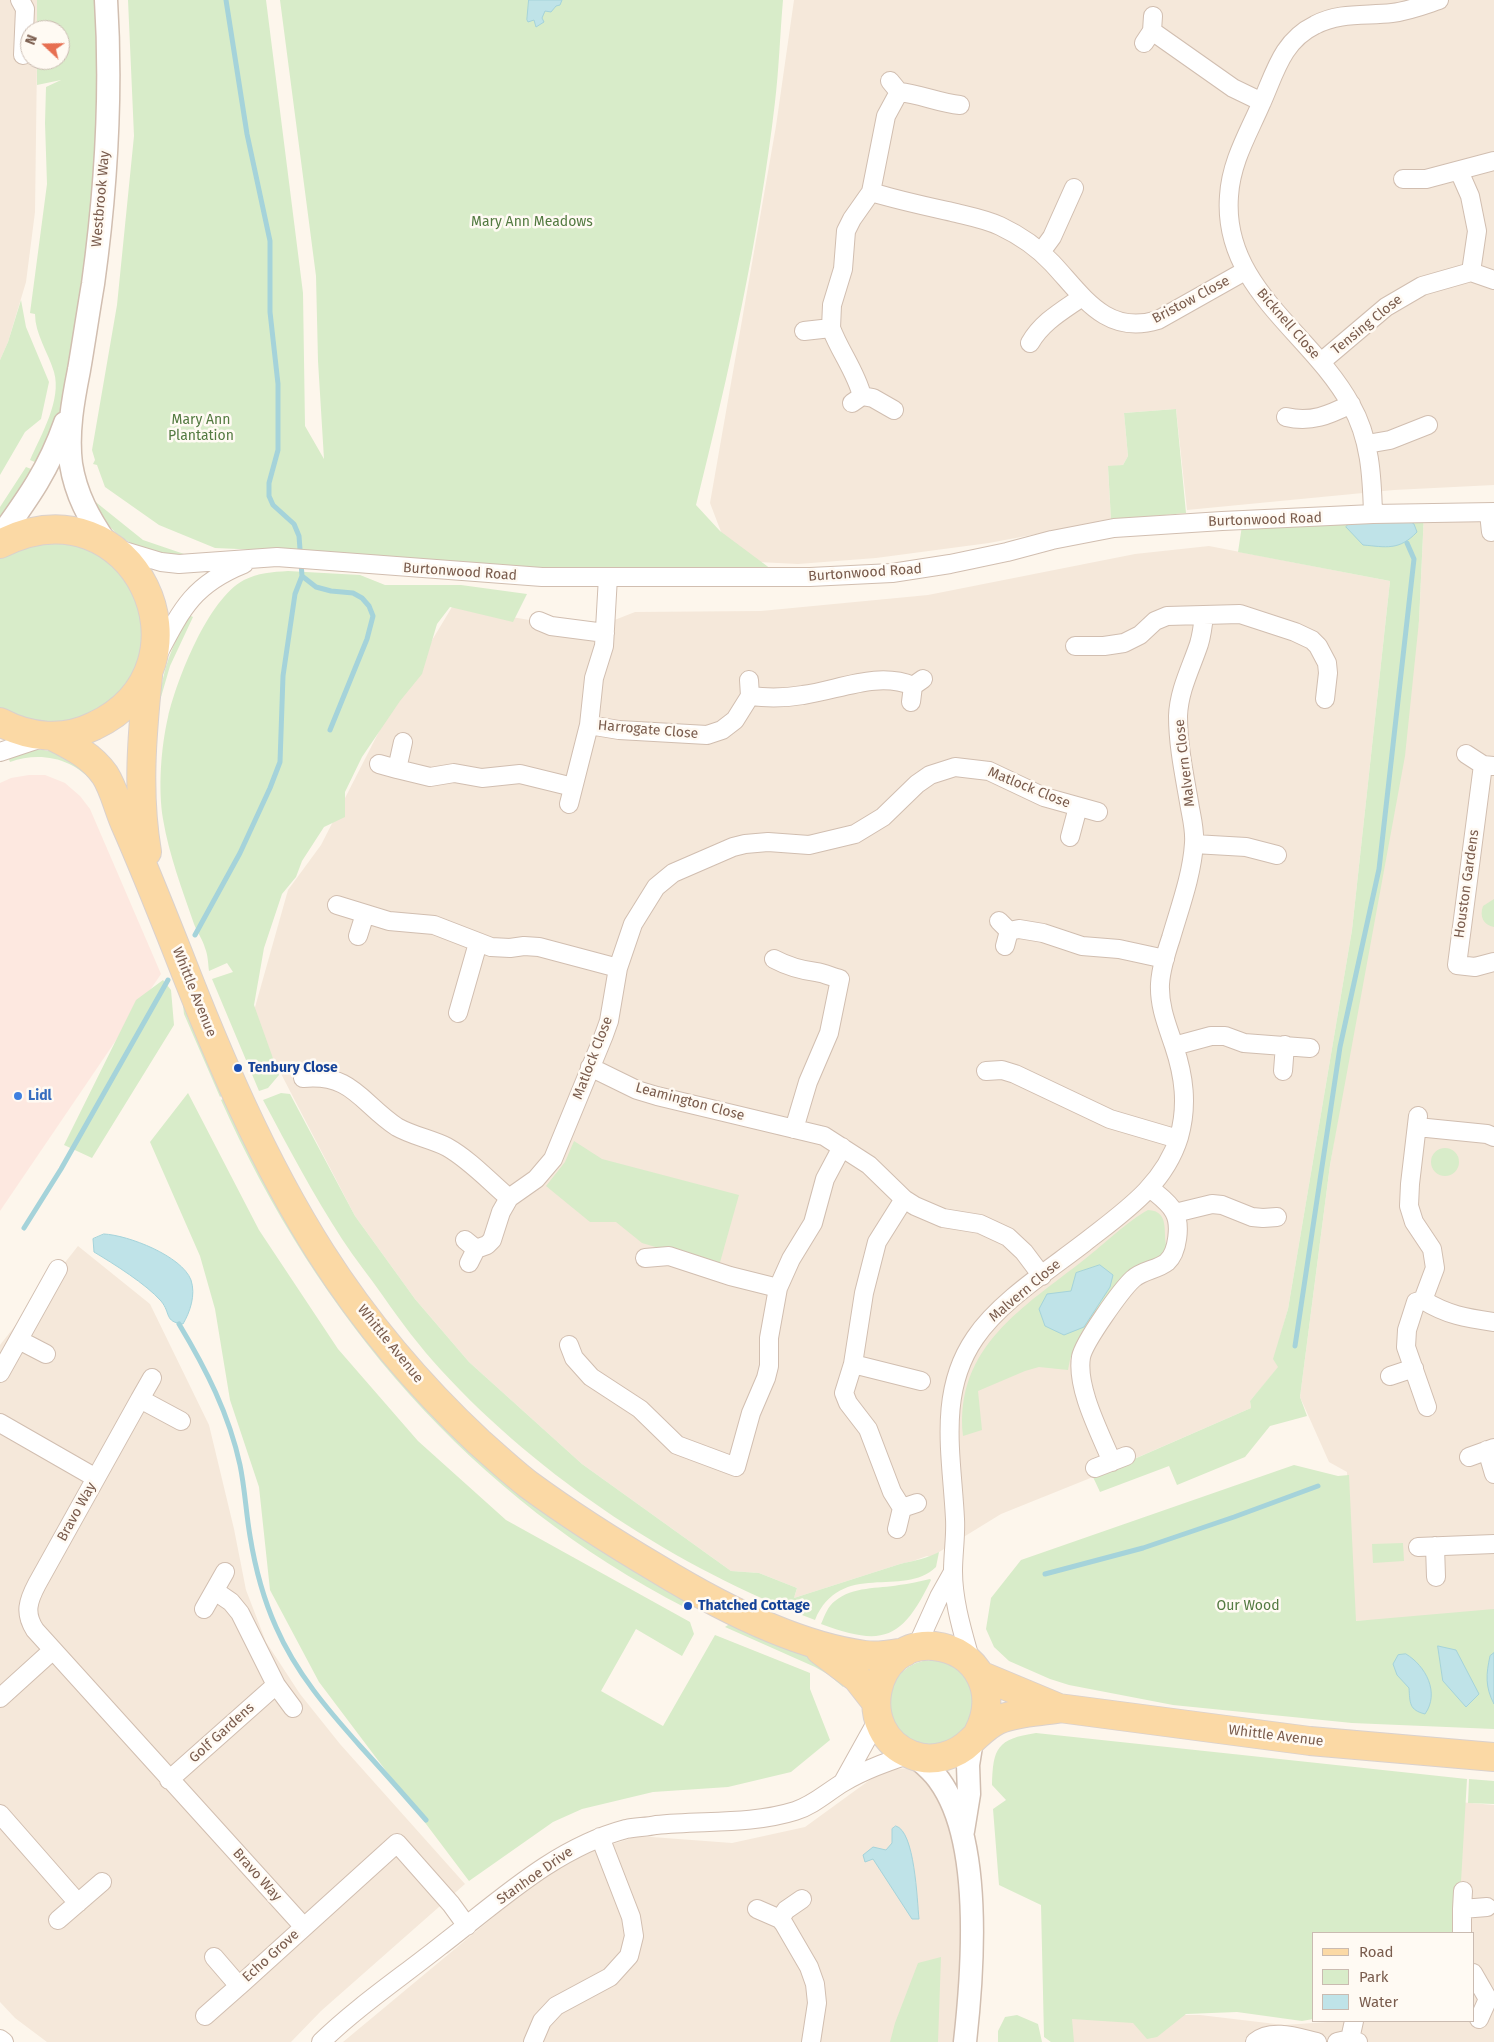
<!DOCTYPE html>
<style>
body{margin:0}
#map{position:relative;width:1494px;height:2042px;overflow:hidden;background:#fdf6ec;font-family:"Fira Sans",sans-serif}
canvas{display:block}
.legend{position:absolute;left:1312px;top:1932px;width:162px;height:90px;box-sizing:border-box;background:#fffaf3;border:1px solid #cabbb1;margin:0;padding:6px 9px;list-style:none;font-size:15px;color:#7a5c4d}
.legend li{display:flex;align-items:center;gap:10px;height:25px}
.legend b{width:25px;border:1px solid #cabbb1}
.north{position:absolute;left:20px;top:20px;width:50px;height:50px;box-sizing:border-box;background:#fffaf3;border:1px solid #cabbb1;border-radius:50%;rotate:291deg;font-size:14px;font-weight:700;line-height:20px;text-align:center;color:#7a5c4d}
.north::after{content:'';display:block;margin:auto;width:18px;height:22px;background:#e76f51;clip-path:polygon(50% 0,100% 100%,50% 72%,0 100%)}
</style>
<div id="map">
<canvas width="1494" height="2042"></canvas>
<ul class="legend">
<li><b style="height:6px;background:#fbd9a5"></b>Road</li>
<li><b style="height:14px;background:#d8ecc9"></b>Park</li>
<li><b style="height:14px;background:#bfe3e8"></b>Water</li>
</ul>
<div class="north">N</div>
</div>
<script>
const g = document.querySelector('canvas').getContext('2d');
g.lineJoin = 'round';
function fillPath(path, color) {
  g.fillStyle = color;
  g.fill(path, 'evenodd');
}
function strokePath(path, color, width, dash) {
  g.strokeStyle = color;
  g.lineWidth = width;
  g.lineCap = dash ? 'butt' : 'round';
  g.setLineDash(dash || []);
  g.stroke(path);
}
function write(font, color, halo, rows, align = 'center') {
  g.font = font + ' "Fira Sans",sans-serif';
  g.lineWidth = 5;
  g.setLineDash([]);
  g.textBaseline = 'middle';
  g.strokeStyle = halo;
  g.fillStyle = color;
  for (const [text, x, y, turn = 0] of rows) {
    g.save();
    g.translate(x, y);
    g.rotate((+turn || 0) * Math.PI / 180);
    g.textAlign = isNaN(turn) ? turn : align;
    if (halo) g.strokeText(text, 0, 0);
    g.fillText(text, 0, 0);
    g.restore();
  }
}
const residential = new Path2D(`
 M 0,0 L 37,0 L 37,30 L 30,30 L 30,60 L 37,60 L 35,212 L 26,282 L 8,342 L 0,360 Z
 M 794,0 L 1494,0 L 1494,485 L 1394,490 L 1187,510 L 1176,409 L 1124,413 L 1128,456 L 1123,465 L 1108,467 L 1111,520 L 989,543 L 876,558 L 798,564 L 758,562 L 723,537 L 710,503 L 776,126 Z
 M 1494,512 L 1494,1616 L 1354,1621 L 1347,1472 L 1329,1462 L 1300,1397 L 1330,1165 L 1419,621 L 1424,513 Z
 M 1209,546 L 1390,581 L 1352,930 L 1288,1309 L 1274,1359 L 1279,1367 L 1250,1401 L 1251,1408 L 1088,1479 L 1001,1514 L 931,1557 L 927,1556 L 913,1561 L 900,1564 L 794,1598 L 797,1588 L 759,1573 L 731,1571 L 582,1464 L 469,1362 L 415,1299 L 355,1216 L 252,1018 L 288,890 L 321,845 L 390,710 L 452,607 L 589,630 L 635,612 L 761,611 L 928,595 L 1135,554 Z
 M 78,1246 L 150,1304 L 209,1425 L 234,1529 L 246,1590 L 266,1642 L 300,1694 L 340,1744 L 465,1884 L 321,2011 L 291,2042 L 47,2042 L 15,2018 L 0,2002 L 0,1345 Z
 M 910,1768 L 927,1775 L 953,1831 L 962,1882 L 965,1941 L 959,2042 L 343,2042 L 539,1879 L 579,1855 L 638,1836 L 732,1843 L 805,1827 L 878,1774 L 894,1769 Z
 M 1459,1802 L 1494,1805 L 1494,2042 L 1067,2042 L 1066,2015 L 1200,2015 L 1284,2025 L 1342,2021 L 1473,2021 L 1473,1933 L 1453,1933 Z`);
const commercial = new Path2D(`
 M 29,775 L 45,775 L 65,783 L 80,796 L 90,809 L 161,974 L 0,1211 L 0,783 L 11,778 Z`);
const green = new Path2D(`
 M 37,0 L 95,0 L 99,106 L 87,259 L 61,415 L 42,465 L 30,460 C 41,435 62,400 54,372 C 48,352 35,334 35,314 L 30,313 L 47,184 L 45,123 L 46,87 L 61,80 L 37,85 L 37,60 L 60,60 L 60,30 L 37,30 Z
 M 128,0 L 266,0 L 303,293 L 305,426 L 324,459 L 318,361 L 316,276 L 280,0 L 783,0 C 780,34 779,69 775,102 C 759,239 729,373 696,505 L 720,531 L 771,569 L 574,572 L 308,552 L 215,548 L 159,525 L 105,487 L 97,465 L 93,464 L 95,460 L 92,450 L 117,305 L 134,136 Z
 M 21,300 L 26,327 L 49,382 L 41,419 L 25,432 L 0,475 L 0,360 L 8,342 Z
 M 1176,409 L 1186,513 L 1111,520 L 1108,466 L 1123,465 L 1128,456 L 1124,413 Z
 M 26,467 L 39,472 L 0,525 L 0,507 Z
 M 87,495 L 143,540 L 187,555 C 175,558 168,556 156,553 C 120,543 106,526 87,495 Z
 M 1424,513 L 1419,621 L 1405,756 L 1330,1165 L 1300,1397 L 1307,1416 L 1270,1426 L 1245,1457 L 1177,1485 L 1169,1466 L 1100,1492 L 1093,1477 L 1251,1408 L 1250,1401 L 1278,1367 L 1273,1359 L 1288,1309 L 1352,930 L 1390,581 L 1238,552 L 1243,519 Z
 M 41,541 L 70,541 L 98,551 L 121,569 L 138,593 L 145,650 L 118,700 L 67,725 L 38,725 L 11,716 L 0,708 L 0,558 L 12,549 Z
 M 288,571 L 360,575 L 385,585 L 461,585 L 527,594 L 513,622 L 450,607 L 437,624 L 422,674 L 400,701 L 362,757 L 345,792 L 345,817 L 324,827 L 302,861 L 296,877 L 282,894 L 264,948 L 254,1005 L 279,1075 L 268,1088 L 259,1091 L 212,979 L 233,972 L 227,963 L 209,971 C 208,963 208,955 205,948 C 203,940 197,932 194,924 C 182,889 169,855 163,819 C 158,788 161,747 168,717 C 177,679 208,599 244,580 C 258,573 272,572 288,571 Z
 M 189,615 L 193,617 L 170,666 L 159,704 C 162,670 172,645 189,615 Z
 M 37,749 L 56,752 L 100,781 L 94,784 C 74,758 40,751 10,762 L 8,757 L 28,750 Z
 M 1494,899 L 1494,927 C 1484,925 1479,917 1483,906 Z
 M 163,980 L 171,990 L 174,1025 L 92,1158 L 64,1145 L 136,1000 Z
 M 182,997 L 226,1093 L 220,1097 L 184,1014 Z
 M 188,1093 L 259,1230 L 338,1349 L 418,1441 L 506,1520 L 690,1622 L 694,1634 L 682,1656 L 636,1629 L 601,1691 L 663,1726 L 715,1635 L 810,1673 L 810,1689 L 830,1740 L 791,1772 L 728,1787 L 653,1792 L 582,1809 L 553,1822 L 469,1881 L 319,1682 L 270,1590 L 259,1487 L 230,1400 L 215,1309 L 200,1256 L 150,1142 Z
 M 281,1093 L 290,1094 L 355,1216 L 415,1299 L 469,1362 L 582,1464 L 731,1571 L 759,1573 L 797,1588 L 794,1598 L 900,1564 C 913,1561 928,1558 939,1552 L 936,1567 C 903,1599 841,1559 815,1620 C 678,1569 540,1478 441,1370 C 420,1347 401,1322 383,1296 C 370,1277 355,1259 342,1239 C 313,1194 288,1147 263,1100 Z
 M 228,1096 L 379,1347 L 686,1600 L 686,1608 C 472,1498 318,1318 221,1100 Z
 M 574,1141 L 602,1159 L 739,1195 L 719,1266 L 642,1243 L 616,1222 L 590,1222 L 546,1186 L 565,1162 Z
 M1431 1162a14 14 0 1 1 28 0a14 14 0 1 1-28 0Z
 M 1148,1210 C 1171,1211 1162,1234 1167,1248 L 1164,1254 C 1126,1285 1076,1317 1068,1370 L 1039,1367 L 1025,1371 L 978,1391 L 982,1430 L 963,1436 C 954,1347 1024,1307 1085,1259 C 1103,1245 1129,1220 1148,1210 Z
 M 1294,1465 L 1338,1476 L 1349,1475 L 1356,1621 L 1494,1609 L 1494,1729 L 1352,1723 L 1173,1705 L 1069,1685 L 1050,1679 L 1009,1661 L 994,1647 L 986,1629 L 991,1598 L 1021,1560 Z
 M 1403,1543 L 1404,1561 L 1373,1563 L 1372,1544 Z
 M 930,1579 L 931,1580 C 902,1640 883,1647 821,1624 C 825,1615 828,1606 835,1601 C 853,1586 878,1589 899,1585 C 909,1584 920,1581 930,1579 Z
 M 731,1623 L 807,1655 L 848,1681 L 843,1687 L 829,1675 L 815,1667 L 725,1627 Z
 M889 1703a43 43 0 1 1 86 0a43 43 0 1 1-86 0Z
 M 1036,1733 L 1467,1779 L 1458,1933 L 1313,1933 L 1313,2019 L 1302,2021 L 1237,2012 L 1186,2014 L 1157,2037 L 1147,2039 L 1133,2023 L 1072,2019 L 1074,2042 L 1051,2042 L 1044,2037 L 1041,1905 L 999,1885 L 993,1809 L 1006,1800 L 992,1785 C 993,1748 997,1739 1036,1733 Z
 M 1469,1779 L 1494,1781 L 1494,1804 L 1468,1803 Z
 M 941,1957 L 938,2042 L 890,2042 L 895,2023 L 918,1963 Z
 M 1017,2015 L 1038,2024 L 1042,2042 L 998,2042 L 998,2031 L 1005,2017 Z`);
const water = new Path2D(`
 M 529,0 L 562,0 L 560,5 L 556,6 L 551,12 L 545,11 L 542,18 L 544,22 L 536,27 L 534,20 L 528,22 L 527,20 Z
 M 1357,516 L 1402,516 L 1414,524 L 1417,532 C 1399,551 1386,547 1363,545 L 1346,527 Z
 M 104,1234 C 128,1235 182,1256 191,1280 C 196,1295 190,1312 183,1324 C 164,1322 171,1313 161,1301 C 146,1284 114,1264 94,1252 L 93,1239 Z
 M 1100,1265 L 1113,1275 L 1110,1287 L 1084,1327 L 1064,1335 L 1045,1326 L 1039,1309 L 1047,1294 L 1071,1291 L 1076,1273 Z
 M 1438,1646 L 1456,1650 L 1479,1694 L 1466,1707 L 1443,1681 Z
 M 1494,1653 L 1494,1704 C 1485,1687 1486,1674 1490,1656 Z
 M 1406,1654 C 1426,1666 1440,1693 1425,1714 C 1409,1710 1410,1703 1409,1688 L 1397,1675 L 1393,1664 L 1398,1655 Z
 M 896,1826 C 915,1831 917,1900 919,1919 L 912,1919 L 873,1859 L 865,1862 L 863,1855 L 873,1847 L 886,1850 L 892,1843 L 892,1829 Z`);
const stream = new Path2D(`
 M 302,576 L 316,587 L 331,591 L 353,593 L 362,598 L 369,606 L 373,616 L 367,639 L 330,730
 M 195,935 L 240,853 L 270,788 L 280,762 L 283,676 L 295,594 L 302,576 L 299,536 L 294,524 L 273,505 L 269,496 L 269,483 L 278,450 L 278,384 L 270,312 L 270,241 L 247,134 L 226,0
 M 24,1228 L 61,1169 L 168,980
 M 179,1324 C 206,1369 229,1414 240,1465 C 245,1489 246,1513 250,1536 C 255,1567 263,1598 276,1627 C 296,1673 328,1710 361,1747 C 383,1771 405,1796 426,1820
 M 1295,1346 L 1340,1047 L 1379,869 L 1414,559 L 1407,543
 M 1045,1574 L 1143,1548 L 1234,1517 L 1318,1486`);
const minor = new Path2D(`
 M 20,0 L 25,9 L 23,55
 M 1152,31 L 1233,88 L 1262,102
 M 1144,43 L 1152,31 L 1153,16
 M 890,81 L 899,92 C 920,94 939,103 960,105
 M 1459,171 L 1470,196 L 1477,231 L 1471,272
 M 1403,179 L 1426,179 L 1494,161
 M 871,192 C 897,200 925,206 952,212 C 968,216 985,219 1000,226 C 1019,235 1038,248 1052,263 C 1083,296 1106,336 1158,320 L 1245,271
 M 1041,252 L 1052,237 L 1074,188
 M 831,328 L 832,305 L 843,269 L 846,231 L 852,219 L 871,192 L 886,116 L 899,92
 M 804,331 L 831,328 C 840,352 856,372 862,396
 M 1030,343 C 1042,322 1062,311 1082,297
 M 1321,362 L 1386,307 L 1422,286 L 1471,272 L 1494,280
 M 852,403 L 862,396 L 873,398 L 894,410
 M 1286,417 C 1311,423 1329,415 1351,404
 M 1367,444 L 1390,440 L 1428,425
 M 1489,513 L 1491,532
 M 1373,514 C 1372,476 1370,438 1351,405 C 1312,333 1222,288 1229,196 C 1231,162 1248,134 1261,104 C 1275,73 1282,41 1315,25 C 1339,12 1366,16 1392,13 C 1409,11 1424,5 1439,0
 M 118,549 L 161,562 L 179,564 L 277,557 L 542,577 L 810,577 L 892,573 L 950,564 L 1007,552 L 1052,540 L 1114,528 L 1222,521 L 1373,514 L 1494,512
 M 539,621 L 551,626 L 605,633
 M 1075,646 L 1104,646 L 1124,643 L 1140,635 L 1155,621 L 1167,616 L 1240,614 L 1295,632 L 1312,640 L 1318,646 L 1327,663 L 1328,673 L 1325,699
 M 158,654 C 182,608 194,584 244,564
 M 750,696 C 767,698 785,698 803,695 C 839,690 878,671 913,686
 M 911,702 L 913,686 L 923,679
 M 589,725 L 619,730 L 707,735 L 722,730 L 735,720 L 750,696 L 749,680
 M 0,752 L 42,738
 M 1466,754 L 1483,765 L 1494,766
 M 379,764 L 397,769 L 403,742
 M 1483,765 L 1457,965 L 1475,967 L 1494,962
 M 397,769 L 430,777 L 454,773 L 482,778 L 520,774 L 573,787
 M 569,804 L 589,725 L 594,678 L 604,646 L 608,577
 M 1070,837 L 1078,807
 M 1194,844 L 1246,847 L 1277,855
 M 337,905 L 389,921 L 434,925 L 491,947 L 510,948 L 524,946 L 539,947 L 618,968
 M 999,921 L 1009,931 L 1005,946
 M 1009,931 L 1019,929 L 1043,933 L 1082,946 L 1119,949 L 1165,959
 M 358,936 L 365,914
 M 774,959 C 789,967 800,970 816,972 C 824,973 832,977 840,979 L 829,1033 L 808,1082 L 794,1129
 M 458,1013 L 478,943
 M 1174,1046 L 1211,1036 L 1225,1036 L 1244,1043 L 1310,1048
 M 590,1067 L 637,1090 L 657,1096 L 824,1136 L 869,1165 L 904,1199 L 915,1206 L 943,1218 L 980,1224 L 1008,1237 L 1024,1252 L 1042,1276
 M 986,1071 L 1002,1070 L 1015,1074 L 1110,1119 L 1178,1139
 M 1283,1071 L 1285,1045
 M 303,1078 C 352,1073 361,1103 397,1127 C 413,1136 431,1139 447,1147 C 470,1160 489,1181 509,1198
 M 1418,1116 L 1410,1184 L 1409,1206 L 1414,1222 L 1432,1249 L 1435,1268 L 1423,1300 L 1416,1302 L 1407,1330 L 1406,1347 L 1427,1407
 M 1417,1127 L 1487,1134 L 1494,1137
 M 1175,1213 L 1212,1204 L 1222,1205 L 1252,1217 L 1263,1218 L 1277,1217
 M 465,1240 L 476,1249 L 487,1245 L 492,1240 L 501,1212 L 509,1198 L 536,1179 L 553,1159 L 604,1035 L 609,1021 L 618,968 L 633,924 L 656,887 L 673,873 L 733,847 L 745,844 L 768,842 L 809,845 L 855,834 L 883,817 L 917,784 L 930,775 L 955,767 L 989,771 L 1044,797 L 1098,812
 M 645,1258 L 669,1256 L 730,1276 L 778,1288
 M 469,1263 L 476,1249
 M 1423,1300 C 1447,1315 1466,1318 1494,1322
 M 19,1340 L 46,1354
 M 569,1345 L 574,1358 L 591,1377 L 640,1409 L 677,1445 L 736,1467 L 751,1413 L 766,1378 L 769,1366 L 769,1338 L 778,1288 L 791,1259 L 813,1223 L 825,1179 L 842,1147
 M 853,1364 L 921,1381
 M 0,1373 L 58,1269
 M 1390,1376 L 1414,1368
 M 152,1378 L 140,1399 L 181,1421
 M 140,1399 L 37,1584 C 28,1601 24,1613 35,1630 L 304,1927
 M 0,1423 L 96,1478
 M 1487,1450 L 1494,1474
 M 1469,1457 L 1494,1448
 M 1112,1462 C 1100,1433 1076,1388 1081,1357 C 1084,1342 1121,1290 1133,1279 C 1143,1270 1157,1270 1167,1262 C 1178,1252 1181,1224 1174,1212 C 1169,1202 1158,1195 1150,1188
 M 1095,1468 L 1126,1456
 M 902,1508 L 892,1492 L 868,1429 L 848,1403 L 844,1393 L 853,1364 L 864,1293 L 877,1242 L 904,1199
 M 897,1529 L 902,1508 L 917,1503
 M 1435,1546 L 1436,1577
 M 1418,1547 L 1494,1544
 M 215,1591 L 231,1602 L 240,1613 L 276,1685 L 293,1708
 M 204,1609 L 225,1572
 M 916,1648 L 939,1597 L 953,1572
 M 971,1662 C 963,1633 953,1602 953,1571 C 953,1554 956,1536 955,1519 C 952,1457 937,1393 975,1338 C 999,1302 1049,1270 1084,1243 C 1122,1213 1164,1186 1179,1137 C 1188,1105 1184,1076 1174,1046 C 1167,1025 1159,1006 1160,984 C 1161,968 1166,953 1171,938 C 1180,907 1192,875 1194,843 C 1195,831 1192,819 1190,808 C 1185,778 1178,747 1178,716 C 1179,690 1191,668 1199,644 C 1202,634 1203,625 1204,615
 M 0,1698 L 53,1650
 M 169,1780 L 276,1685
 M 843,1782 L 878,1719
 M 0,1814 L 78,1903
 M 757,1909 L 780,1919 L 784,1924 L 809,1967 L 815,1984 L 817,2003 L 811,2042
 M 1462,1909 L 1463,1891
 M 780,1919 L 786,1910 L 802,1899
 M 58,1920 L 102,1882
 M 1462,1933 L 1462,1909 L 1487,1907
 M 1473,1973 L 1488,1999 L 1479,2019
 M 239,1986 L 397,1843 L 451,1904 L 467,1926
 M 205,2016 L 239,1986 L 214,1957
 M 0,2039 L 4,2042
 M 1350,2039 L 1354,2021
 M 321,2042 C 357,2007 400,1978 439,1947 C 498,1902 554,1848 626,1829 C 636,1827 647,1827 656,1825 C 703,1820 750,1825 795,1811 C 814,1805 827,1792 844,1782 C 864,1770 887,1762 910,1754
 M 533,2042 L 542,2021 L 556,2006 L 610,1977 L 629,1956 L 634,1936 L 631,1917 L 600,1837
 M 1255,2042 C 1272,2028 1299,2038 1317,2042
 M 1337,2042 L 1350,2039 L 1358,2042`);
const tertiary = new Path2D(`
 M 106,0 C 112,95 106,190 93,284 C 88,313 84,341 79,370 C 73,400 67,433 71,464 C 76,495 89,518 106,543
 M 0,537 C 28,498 49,469 65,423
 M 915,1756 C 923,1763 933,1771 939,1780 C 983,1840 973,1971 965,2042
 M 963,1831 L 969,1794 L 968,1765 L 972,1740`);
const primary = new Path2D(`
 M 0,544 C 133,476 221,666 94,726 C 64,741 30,738 0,722
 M 52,736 C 72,746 92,756 105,775 C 114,789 118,808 125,824 C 144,867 161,910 178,953 C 218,1056 262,1160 321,1253 C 365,1322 419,1386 479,1442 C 495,1456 512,1472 529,1485 C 570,1515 614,1543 658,1569 C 717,1605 796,1646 865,1655 C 879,1657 892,1654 905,1652
 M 147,852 C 137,793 142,735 148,676
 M 820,1650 L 857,1678 L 875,1701
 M 980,1675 L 1059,1708 L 1310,1741 L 1494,1757
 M 978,1733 C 999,1694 979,1651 934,1646 C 872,1640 853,1733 912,1755 C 932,1763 956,1756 971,1741 C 980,1733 987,1725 998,1720 C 1016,1712 1037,1712 1057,1709`);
const markers = [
 [238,1068,5,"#1a4fb4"],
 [18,1096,5,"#3f7fe0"],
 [688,1606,5,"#1a4fb4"]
];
const streetNames = [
 ["Westbrook Way",101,199,-85],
 ["Bristow Close",1191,300,-28],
 ["Bicknell Close",1288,324,49],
 ["Tensing Close",1367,325,-39],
 ["Burtonwood Road",1265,520,-2],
 ["Burtonwood Road",460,572,4],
 ["Burtonwood Road",865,573,-4],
 ["Harrogate Close",648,730,5],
 ["Malvern Close",1185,763,-97],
 ["Matlock Close",1029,788,22],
 ["Houston Gardens",1467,884,-82],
 ["Whittle Avenue",194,992,68],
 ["Matlock Close",593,1058,-69],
 ["Leamington Close",690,1102,15],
 ["Malvern Close",1025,1291,-40],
 ["Whittle Avenue",390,1344,51],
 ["Bravo Way",77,1512,-61],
 ["Golf Gardens",222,1733,-42],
 ["Whittle Avenue",1276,1736,7],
 ["Bravo Way",257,1875,48],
 ["Stanhoe Drive",535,1876,-35],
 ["Echo Grove",271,1956,-42]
];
const parkNames = [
 ["Mary Ann Meadows",532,222],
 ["Mary Ann",201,420],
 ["Plantation",201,436],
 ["Our Wood",1248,1606]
];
const transitNames = [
 ["Tenbury Close",248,1068],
 ["Thatched Cottage",698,1606]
];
const shopNames = [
 ["Lidl",28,1096]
];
fillPath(residential, '#f5e8da');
fillPath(commercial, '#fde8e0');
fillPath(green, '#d8ecc9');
fillPath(water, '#bfe3e8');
strokePath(water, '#a5d3da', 1);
strokePath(stream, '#a5d3da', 5);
strokePath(minor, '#d1beb0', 20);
strokePath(tertiary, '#d1beb0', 25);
strokePath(primary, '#dad1cd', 30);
strokePath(minor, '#fff', 18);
strokePath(tertiary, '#fff', 22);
strokePath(primary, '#fbd9a5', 28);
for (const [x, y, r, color] of markers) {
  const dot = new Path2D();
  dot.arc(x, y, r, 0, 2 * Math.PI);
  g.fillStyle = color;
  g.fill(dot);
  strokePath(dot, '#fffaf3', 2);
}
write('14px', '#7a5c4d', '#fffaf3', streetNames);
write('14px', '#537a41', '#fffaf3', parkNames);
write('bold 14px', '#164399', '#fffaf3', transitNames, 'left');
write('bold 14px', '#366cbe', '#fffaf3', shopNames, 'left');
</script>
